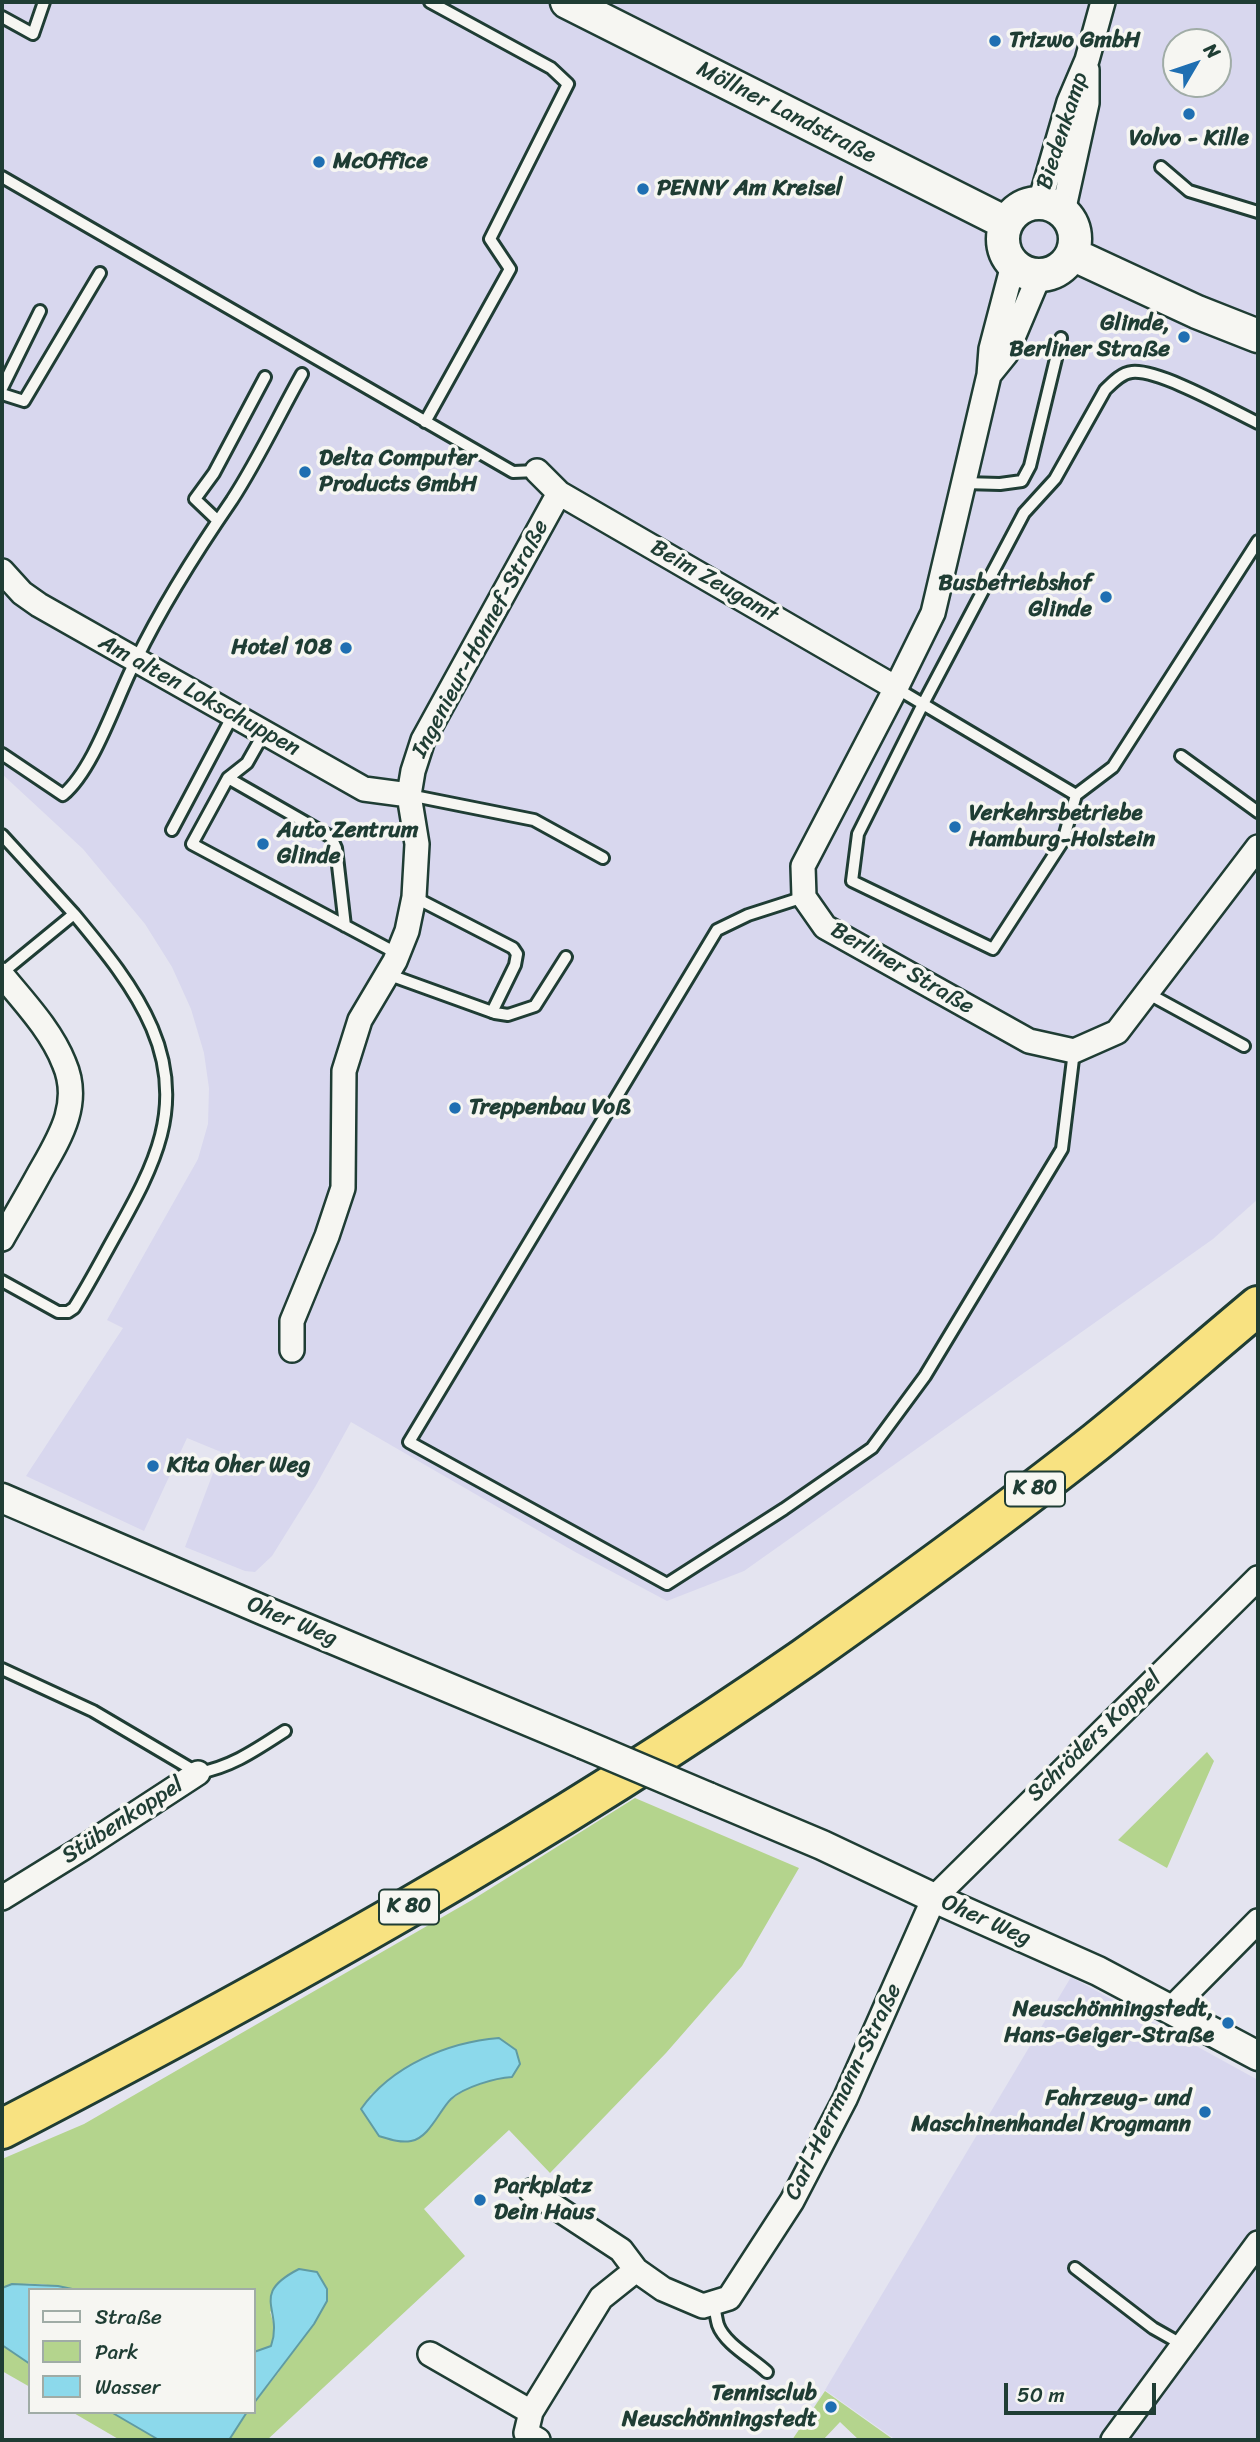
<!DOCTYPE html>
<meta charset="utf-8">
<style>
body{margin:0}
#map{position:relative;width:1260px;height:2442px;overflow:hidden;background:#e4e4f0;font-family:Sriracha,sans-serif}
canvas{display:block}
.frame{position:absolute;inset:0;border:4px solid #1f3d34;pointer-events:none}
.legend{position:absolute;left:28px;top:2288px;width:228px;height:126px;box-sizing:border-box;background:#f6f6f2;border:2px solid #a0aca6;margin:0;padding:9px 12px;list-style:none;font-size:21px;color:#1f3d34}
.legend li{display:flex;align-items:center;gap:14px;height:35px}
.legend b{width:35px;border:2px solid #a0aca6}
.north{position:absolute;left:1162px;top:28px;width:70px;height:70px;box-sizing:border-box;background:#f6f6f2;border:2px solid #a0aca6;border-radius:50%;rotate:51deg;font-size:19px;font-weight:700;line-height:28px;text-align:center;color:#1f3d34}
.north::after{content:'';display:block;margin:auto;width:24px;height:32px;background:#1f6fb2;clip-path:polygon(50% 0,100% 100%,50% 72%,0 100%)}
.scale{position:absolute;left:1004px;top:2383px;width:152px;height:32px;box-sizing:border-box;border:4px solid #1f3d34;border-top:0;padding-left:9px;font-size:21px;line-height:24px;white-space:nowrap;color:#1f3d34;-webkit-text-stroke:5px #f6f6f2;paint-order:stroke}
</style>
<div id="map">
<canvas width="1260" height="2442"></canvas>
<div class="frame"></div>
<ul class="legend">
<li><b style="height:9px;background:#f6f6f2"></b>Straße</li>
<li><b style="height:19px;background:#b4d48d"></b>Park</li>
<li><b style="height:19px;background:#8cd9eb"></b>Wasser</li>
</ul>
<div class="north">N</div>
<div class="scale">50 m</div>
</div>
<script>
const g = document.querySelector('canvas').getContext('2d');
g.lineJoin = 'round';
function fillPath(path, color) {
  g.fillStyle = color;
  g.fill(path, 'evenodd');
}
function strokePath(path, color, width, dash) {
  g.strokeStyle = color;
  g.lineWidth = width;
  g.lineCap = dash ? 'butt' : 'round';
  g.setLineDash(dash || []);
  g.stroke(path);
}
function write(font, color, halo, rows, align = 'center') {
  g.font = font + ' Sriracha,sans-serif';
  g.lineWidth = 7;
  g.setLineDash([]);
  g.textBaseline = 'middle';
  g.strokeStyle = halo;
  g.fillStyle = color;
  for (const [text, x, y, turn = 0] of rows) {
    g.save();
    g.translate(x, y);
    g.rotate((+turn || 0) * Math.PI / 180);
    g.textAlign = isNaN(turn) ? turn : align;
    if (halo) g.strokeText(text, 0, 0);
    g.fillText(text, 0, 0);
    g.restore();
  }
}
const built = new Path2D(`
 M 2,2 L 1258,2 L 1258,1199 L 1213,1239 L 744,1571 L 667,1601 L 577,1553 L 351,1422 L 315,1487 L 272,1556 L 255,1572 L 245,1571 L 185,1547 L 221,1452 L 187,1438 L 144,1531 L 26,1476 L 123,1328 L 107,1320 L 198,1159 L 208,1124 L 209,1088 L 204,1053 L 191,1009 L 172,967 L 145,924 L 83,849 L 2,774 ZM 1176,42 L 1218,42 L 1218,84 L 1176,84 Z
 M 1071,1977 L 1258,2080 L 1258,2440 L 896,2440 L 825,2390 Z`);
const green = new Path2D(`
 M 1207,1752 L 1214,1761 L 1167,1868 L 1118,1840 Z
 M 635,1798 L 799,1868 L 742,1966 L 666,2053 L 550,2173 L 509,2130 L 424,2209 L 465,2256 L 267,2440 L 229,2440 L 247,2412 L 254,2412 L 254,2403 L 278,2373 L 299,2342 L 270,2311 L 276,2333 L 271,2346 L 254,2352 L 254,2290 L 77,2290 C 54,2285 23,2280 2,2288 L 2,2159 L 84,2124 L 472,1900 ZM 406,2068 L 499,2078 L 466,2089 L 452,2099 L 425,2132 L 370,2095 Z
 M 2,2345 L 30,2364 L 30,2387 L 2,2371 Z
 M 825,2391 L 894,2440 L 859,2440 L 840,2422 L 823,2440 L 792,2440 Z
 M 72,2412 L 111,2412 L 159,2440 L 120,2440 Z`);
const water = new Path2D(`
 M 499,2038 L 516,2050 L 520,2064 L 512,2077 C 495,2078 464,2087 451,2099 C 439,2111 429,2138 411,2141 C 400,2143 389,2139 379,2136 L 361,2109 C 391,2066 448,2042 499,2038 Z
 M 299,2269 L 317,2272 L 327,2289 L 327,2301 L 314,2324 L 254,2403 L 254,2352 L 271,2346 C 284,2309 248,2295 299,2269 Z
 M 12,2284 L 58,2286 L 77,2290 L 30,2290 L 30,2364 L 2,2345 L 2,2288 Z
 M 111,2412 L 247,2412 L 229,2440 L 159,2440 Z`);
const service = new Path2D(`
 M 2,17 L 33,34 L 44,2
 M 1161,167 L 1189,191 L 1258,212
 M 2,177 L 513,472 L 537,471
 M 2,388 L 40,311
 M 2,394 L 24,401 L 100,273
 M 425,422 L 510,269 L 490,239 L 568,84 L 551,68 L 430,2
 M 964,483 L 1000,484 L 1022,481 L 1030,466 L 1061,338
 M 217,520 L 195,499 L 214,473 L 265,377
 M 896,688 L 1076,795 L 1063,841 L 993,949 L 852,881 L 858,834 L 923,704 L 1024,513 L 1055,479 L 1105,390 C 1112,383 1121,373 1132,372 C 1159,369 1231,410 1258,423
 M 264,733 L 247,763 L 228,778 L 192,844 L 398,954
 M 2,754 L 63,795 C 95,768 116,698 136,660 C 163,604 197,551 232,500 C 258,460 279,415 302,374
 M 1181,756 L 1258,812
 M 228,778 L 331,837 L 336,848 L 345,926
 M 409,795 L 534,820 L 603,858
 M 1076,795 L 1113,767 L 1258,541
 M 172,830 L 233,715
 M 2,835 L 74,914 L 2,973
 M 414,897 L 513,948 L 517,954 L 515,965 L 492,1012
 M 804,897 L 748,915 L 717,930 L 409,1442 L 667,1584 L 784,1509 L 872,1448 L 925,1376 L 1062,1149 L 1074,1051
 M 387,974 L 495,1013 L 508,1015 L 535,1006 L 566,957
 M 1147,993 L 1244,1046
 M 2,1281 L 58,1312 L 68,1312 L 74,1308 C 89,1284 102,1259 116,1234 C 154,1166 186,1107 152,1028 C 134,986 103,949 74,914
 M 2,1669 L 93,1711 L 198,1773 C 232,1767 257,1749 285,1731
 M 1075,2268 L 1153,2328 L 1183,2345
 M 714,2303 C 715,2310 716,2318 718,2325 C 725,2344 752,2358 767,2372`);
const minor = new Path2D(`
 M 1040,202 L 1069,102 L 1087,60 L 1103,2
 M 1063,212 L 1087,103 L 1087,70
 M 1013,265 L 991,349 L 989,375 L 933,613 L 896,688 L 803,866 L 804,897 L 825,927 L 1029,1041 L 1074,1051 L 1117,1032 L 1258,847
 M 989,375 L 1006,354 L 1039,276
 M 537,471 L 559,493 L 896,688
 M 2,571 L 22,593 L 39,605 L 364,789 L 409,795
 M 2,975 C 24,1002 51,1030 64,1063 C 82,1104 59,1139 39,1174 C 27,1196 14,1218 2,1239
 M 292,1350 L 292,1321 L 327,1236 L 343,1188 L 344,1071 L 360,1020 L 395,961 L 407,931 L 414,897 L 417,844 L 409,795 L 413,771 L 423,740 L 559,493
 M 2,1898 L 83,1848 L 198,1773
 M 1172,2008 L 1258,1921
 M 531,2191 L 621,2250 L 636,2270 L 663,2289 L 703,2306 L 729,2298 L 792,2201 L 845,2099 L 934,1898 L 1258,1578
 M 430,2354 L 531,2412
 M 538,2440 L 526,2433 L 531,2412 L 601,2298 L 636,2270
 M 1113,2440 L 1258,2243`);
const tertiary = new Path2D(`
 M 2,1498 L 265,1611 L 583,1744
 M 708,1797 L 822,1845 L 934,1898 L 1098,1971 L 1258,2056`);
const secondary = new Path2D(`
 M 567,2 L 1006,223
 M1003 239a36 36 0 1 1 72 0a36 36 0 1 1-72 0Z
 M 1072,254 L 1197,312 L 1258,336`);
const trunk = new Path2D(`
 M 2,2129 C 277,1986 549,1835 804,1658 C 903,1588 1001,1517 1096,1442 C 1151,1398 1204,1351 1258,1306`);
const tertiaryBridge = new Path2D(`
 M 583,1744 L 708,1797`);
const markers = [
 [995,41,7,"#1f6fb2"],
 [1189,114,7,"#1f6fb2"],
 [319,162,7,"#1f6fb2"],
 [643,189,7,"#1f6fb2"],
 [1184,337,7,"#1f6fb2"],
 [305,472,7,"#1f6fb2"],
 [1106,597,7,"#1f6fb2"],
 [346,648,7,"#1f6fb2"],
 [955,827,7,"#1f6fb2"],
 [263,844,7,"#1f6fb2"],
 [455,1108,7,"#1f6fb2"],
 [153,1466,7,"#1f6fb2"],
 [1228,2023,7,"#1f6fb2"],
 [1205,2112,7,"#1f6fb2"],
 [480,2200,7,"#1f6fb2"],
 [831,2407,7,"#1f6fb2"]
];
const shields = [
 [1035,1489,60],
 [409,1907,60]
];
const shieldNames = [
 ["K 80",1035,1489],
 ["K 80",409,1907]
];
const poiNames = [
 ["Trizwo GmbH",1009,41],
 ["Volvo - Kille",1189,139,"center"],
 ["McOffice",333,162],
 ["PENNY Am Kreisel",657,189],
 ["Glinde,",1170,324,"right"],
 ["Berliner Straße",1170,350,"right"],
 ["Delta Computer",319,459],
 ["Products GmbH",319,485],
 ["Busbetriebshof",1092,584,"right"],
 ["Glinde",1092,610,"right"],
 ["Hotel 108",332,648,"right"],
 ["Verkehrsbetriebe",969,814],
 ["Hamburg-Holstein",969,840],
 ["Auto Zentrum",277,831],
 ["Glinde",277,857],
 ["Treppenbau Voß",469,1108],
 ["Kita Oher Weg",167,1466],
 ["Neuschönningstedt,",1214,2010,"right"],
 ["Hans-Geiger-Straße",1214,2036,"right"],
 ["Fahrzeug- und",1191,2099,"right"],
 ["Maschinenhandel Krogmann",1191,2125,"right"],
 ["Parkplatz",494,2187],
 ["Dein Haus",494,2213],
 ["Tennisclub",817,2394,"right"],
 ["Neuschönningstedt",817,2420,"right"]
];
const streetNames = [
 ["Möllner Landstraße",786,113,27],
 ["Biedenkamp",1063,131,-72],
 ["Beim Zeugamt",714,582,30],
 ["Ingenieur-Honnef-Straße",481,639,-62],
 ["Am alten Lokschuppen",199,696,29],
 ["Berliner Straße",902,969,30],
 ["Oher Weg",292,1622,23],
 ["Schröders Koppel",1095,1737,-44],
 ["Stübenkoppel",123,1821,-33],
 ["Oher Weg",986,1921,24],
 ["Carl-Herrmann-Straße",844,2092,-64]
];
fillPath(built, '#d8d7ee');
fillPath(green, '#b4d48d');
fillPath(water, '#8cd9eb');
strokePath(water, '#609ba2', 2);
strokePath(service, '#1f3d34', 16);
strokePath(minor, '#1f3d34', 28);
strokePath(tertiary, '#1f3d34', 33);
strokePath(secondary, '#1f3d34', 37);
strokePath(trunk, '#1f3d34', 44);
strokePath(service, '#f6f6f2', 10);
strokePath(minor, '#f6f6f2', 23);
strokePath(tertiary, '#f6f6f2', 28);
strokePath(secondary, '#f6f6f2', 32);
strokePath(trunk, '#f8e281', 38);
strokePath(tertiaryBridge, '#1f3d34', 33, []);
strokePath(tertiaryBridge, '#f6f6f2', 28);
for (const [x, y, r, color] of markers) {
  const dot = new Path2D();
  dot.arc(x, y, r, 0, 2 * Math.PI);
  g.fillStyle = color;
  g.fill(dot);
  strokePath(dot, '#f6f6f2', 2.5);
}
for (const [x, y, w] of shields) {
  const box = new Path2D();
  box.roundRect(x - w / 2, y - 17.5, w, 35, 5);
  g.fillStyle = '#f6f6f2';
  g.fill(box);
  strokePath(box, '#1f3d34', 2);
}
write('bold 21px', '#1f3d34', null, shieldNames);
write('bold 23px', '#1f3d34', '#f6f6f2', poiNames, 'left');
write('23px', '#1f3d34', '#f6f6f2', streetNames);
</script>
